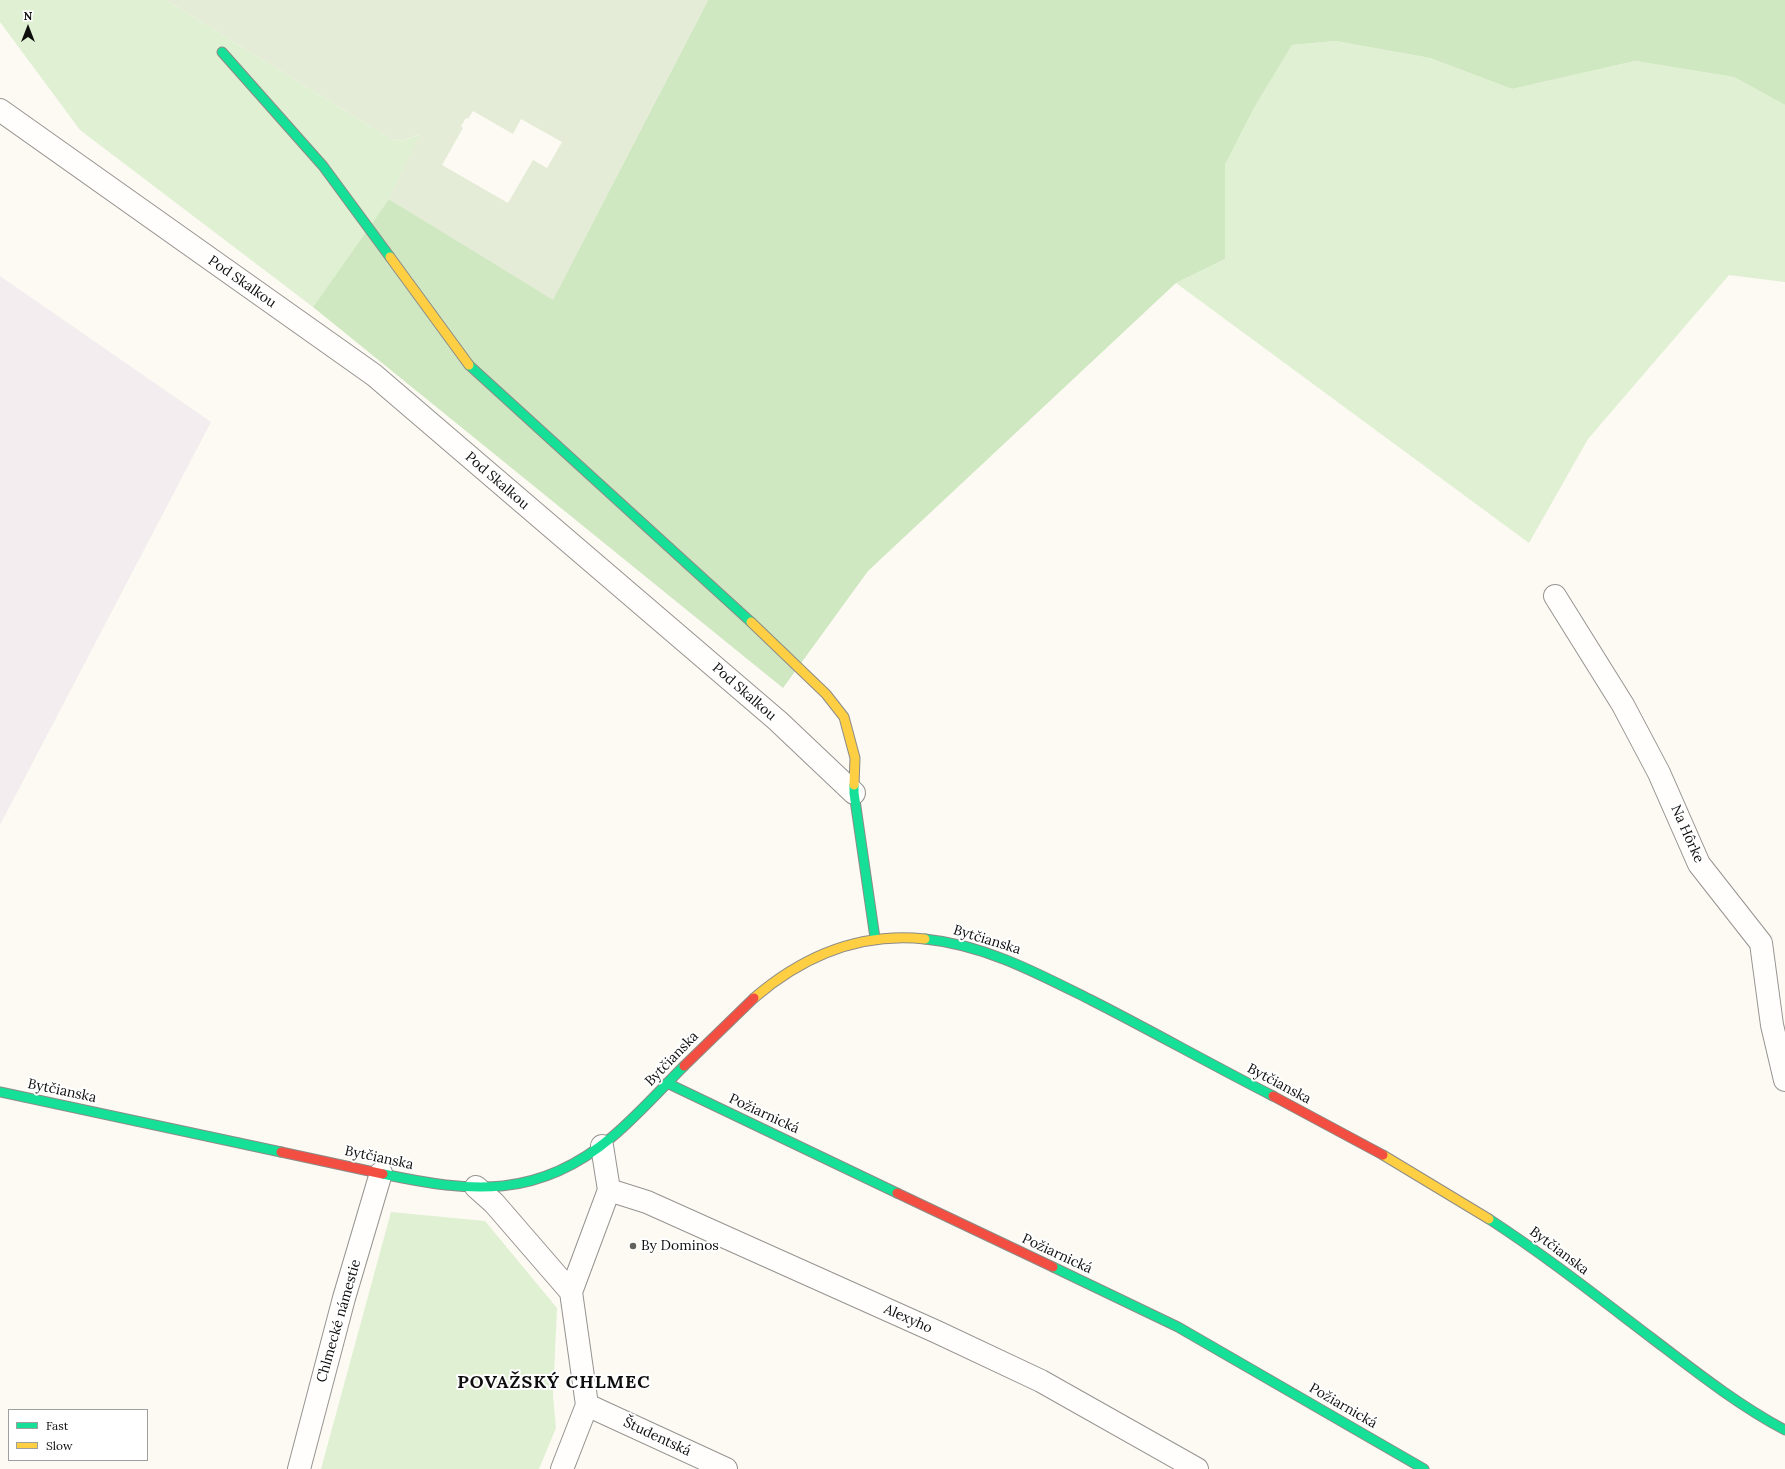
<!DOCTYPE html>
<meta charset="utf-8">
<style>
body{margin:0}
#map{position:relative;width:1785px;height:1469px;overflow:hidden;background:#fcfaf2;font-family:Lora,serif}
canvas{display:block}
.legend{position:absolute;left:8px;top:1409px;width:140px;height:52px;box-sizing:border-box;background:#fff;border:1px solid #9f9f9f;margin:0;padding:5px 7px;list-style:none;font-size:12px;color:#0e0e0e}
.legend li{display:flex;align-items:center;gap:8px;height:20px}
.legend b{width:20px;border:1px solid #9f9f9f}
.north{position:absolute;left:8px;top:8px;width:40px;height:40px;-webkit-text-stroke:3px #fff;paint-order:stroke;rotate:0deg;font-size:11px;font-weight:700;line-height:16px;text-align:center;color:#0e0e0e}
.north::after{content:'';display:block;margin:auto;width:14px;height:18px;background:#0e0e0e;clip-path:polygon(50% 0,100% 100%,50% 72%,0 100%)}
</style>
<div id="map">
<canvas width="1785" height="1469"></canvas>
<ul class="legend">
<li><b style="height:5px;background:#16e098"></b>Fast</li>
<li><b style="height:5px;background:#ffcf43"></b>Slow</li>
</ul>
<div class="north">N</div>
</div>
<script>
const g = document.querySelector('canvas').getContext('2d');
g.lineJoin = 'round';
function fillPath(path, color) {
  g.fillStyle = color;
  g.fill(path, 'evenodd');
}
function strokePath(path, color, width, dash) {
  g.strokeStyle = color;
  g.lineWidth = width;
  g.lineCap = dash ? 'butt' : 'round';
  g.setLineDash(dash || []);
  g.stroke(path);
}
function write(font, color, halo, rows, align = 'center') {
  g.font = font + ' Lora,serif';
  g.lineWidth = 4;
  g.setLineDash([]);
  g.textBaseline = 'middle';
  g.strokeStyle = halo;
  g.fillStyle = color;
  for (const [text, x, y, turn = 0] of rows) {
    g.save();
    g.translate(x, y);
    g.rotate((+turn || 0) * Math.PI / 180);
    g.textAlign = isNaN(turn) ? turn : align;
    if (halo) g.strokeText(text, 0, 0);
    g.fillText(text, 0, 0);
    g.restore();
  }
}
const industrial = new Path2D(`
 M 0,276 L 211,422 L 0,825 Z`);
const green = new Path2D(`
 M 0,0 L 166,0 L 391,139 L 401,141 L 421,134 L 389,199 L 313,307 L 80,130 L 0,22 Z
 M 1335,41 L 1430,58 L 1512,89 L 1635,61 L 1734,77 L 1785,105 L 1785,282 L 1729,275 L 1588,439 L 1529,543 L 1176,283 L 1225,259 L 1225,165 L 1254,108 L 1292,45 Z
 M 391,1212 L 485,1221 L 557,1308 L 553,1396 L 556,1428 L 539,1469 L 321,1469 Z`);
const forest = new Path2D(`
 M 708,0 L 1785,0 L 1785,105 L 1734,77 L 1635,61 L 1512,89 L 1430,58 L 1335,41 L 1292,45 L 1254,108 L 1225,165 L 1225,259 L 1176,283 L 868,571 L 783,688 L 313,307 L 389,199 L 553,299 Z`);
const cemetery = new Path2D(`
 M 166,0 L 708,0 L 553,300 L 389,199 L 420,134 L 401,141 L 391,139 ZM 473,111 L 513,134 L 521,119 L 562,142 L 547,168 L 533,160 L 508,203 L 442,165 L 463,128 L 461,126 L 466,118 L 468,119 Z`);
const street = new Path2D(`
 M 0,110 L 374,375 L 778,721 L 854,793
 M 1555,596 L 1623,705 L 1659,773 L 1699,864 L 1761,943 L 1772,1025 L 1785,1080
 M 476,1187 L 494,1203 L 571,1292 L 587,1405 L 562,1469
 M 609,1190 L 647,1202 L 937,1332 L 1041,1381 L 1197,1469
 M 571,1292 L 609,1190 L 602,1146
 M 587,1405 L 726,1469
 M 299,1469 L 344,1298 L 381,1173`);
const fast = new Path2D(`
 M 222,52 L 323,166 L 390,257
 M 469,365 L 751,622
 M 854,785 L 854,793 L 875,938
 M 925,939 C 985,945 1037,973 1091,1000 C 1152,1031 1212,1065 1273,1096
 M 667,1083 L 897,1193
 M 0,1092 L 281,1152
 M 383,1174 C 472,1193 538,1199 612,1137 C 638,1115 660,1090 684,1066
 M 1489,1219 C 1546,1256 1599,1298 1653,1339 C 1695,1371 1738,1405 1785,1430
 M 1053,1267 L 1178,1327 L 1424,1469`);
const slow = new Path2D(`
 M 390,257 L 469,365
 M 751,622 L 826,694 L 844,717 L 855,758 L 854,785
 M 754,998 C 803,956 859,932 925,939
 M 1383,1155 L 1489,1219`);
const jam = new Path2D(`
 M 684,1066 L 754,998
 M 1273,1096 L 1383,1155
 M 281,1152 L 383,1174
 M 897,1193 L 1053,1267`);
const markers = [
 [633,1246,4,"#61615e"]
];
const streetNames = [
 ["Pod Skalkou",242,282,35],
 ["Pod Skalkou",497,481,41],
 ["Pod Skalkou",744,692,41],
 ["Na Hôrke",1687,834,66],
 ["Bytčianska",987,940,17],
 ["Bytčianska",672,1059,-46],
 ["Bytčianska",1279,1084,28],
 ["Bytčianska",62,1091,12],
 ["Požiarnická",764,1114,25],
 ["Bytčianska",379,1158,12],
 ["Bytčianska",1559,1251,37],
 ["Požiarnická",1057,1254,25],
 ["Alexyho",908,1319,24],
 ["Chlmecké námestie",339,1321,-74],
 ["Požiarnická",1343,1406,30],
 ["Študentská",657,1437,25]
];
const poiNames = [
 ["By Dominos",641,1246]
];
const districtNames = [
 ["POVAŽSKÝ CHLMEC",554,1383]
];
fillPath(industrial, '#f3edef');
fillPath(green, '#e0f0d3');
fillPath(forest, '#cfe8c1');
fillPath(cemetery, '#e4ecd7');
strokePath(street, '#959491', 24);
strokePath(fast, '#8c8b87', 11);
strokePath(slow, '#8c8b87', 11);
strokePath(jam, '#8c8b87', 11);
strokePath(street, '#fffefd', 22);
strokePath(fast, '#16e098', 9);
strokePath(slow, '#ffcf43', 9);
strokePath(jam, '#f24e42', 9);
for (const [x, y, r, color] of markers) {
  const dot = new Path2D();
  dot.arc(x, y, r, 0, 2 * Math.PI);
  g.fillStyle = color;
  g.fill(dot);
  strokePath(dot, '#fff', 1.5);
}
write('14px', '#0e0e0e', '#fff', streetNames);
write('14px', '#0e0e0e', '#fff', poiNames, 'left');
g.letterSpacing = '1px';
write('bold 18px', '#0e0e0e', '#fff', districtNames);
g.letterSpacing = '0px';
</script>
